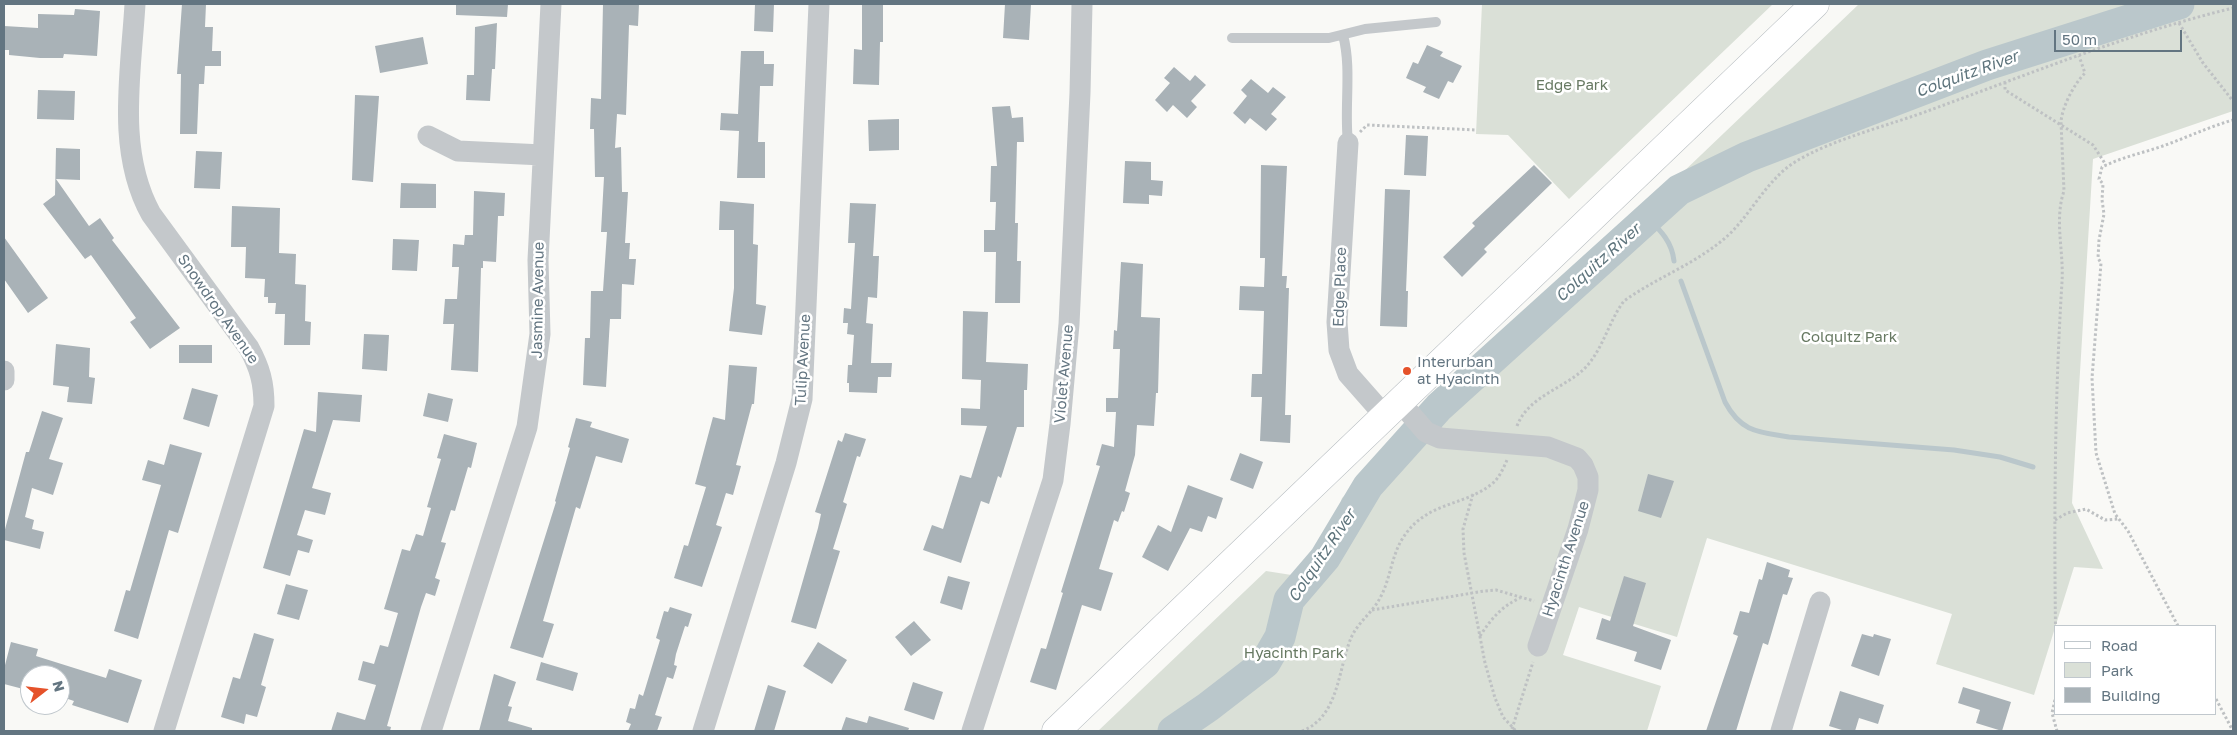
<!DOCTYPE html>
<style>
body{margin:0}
#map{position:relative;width:2237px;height:735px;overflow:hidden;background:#f9f9f6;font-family:"Golos Text",sans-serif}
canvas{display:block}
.frame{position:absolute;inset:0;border:5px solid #637581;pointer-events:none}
.legend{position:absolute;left:2054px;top:625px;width:162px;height:90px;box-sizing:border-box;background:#fff;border:1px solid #c1c8cd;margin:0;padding:6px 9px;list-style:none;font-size:15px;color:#637581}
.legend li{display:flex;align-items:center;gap:10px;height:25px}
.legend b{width:25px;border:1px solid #c1c8cd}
.north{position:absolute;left:20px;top:665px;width:50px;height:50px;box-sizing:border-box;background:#fff;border:1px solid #c1c8cd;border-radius:50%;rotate:74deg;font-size:14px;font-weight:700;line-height:20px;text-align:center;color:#637581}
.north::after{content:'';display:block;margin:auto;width:18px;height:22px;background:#e5522a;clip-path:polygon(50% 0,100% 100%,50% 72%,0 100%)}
.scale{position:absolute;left:2054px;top:30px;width:128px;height:22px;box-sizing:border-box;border:2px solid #637581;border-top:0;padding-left:6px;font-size:15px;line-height:18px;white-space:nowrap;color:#637581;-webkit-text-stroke:4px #fff;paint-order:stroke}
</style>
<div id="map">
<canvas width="2237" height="735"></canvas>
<div class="frame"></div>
<ul class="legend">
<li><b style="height:6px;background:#fff"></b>Road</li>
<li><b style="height:14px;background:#dae0d7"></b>Park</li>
<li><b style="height:14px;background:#a9b2b7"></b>Building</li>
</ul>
<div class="north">N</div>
<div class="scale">50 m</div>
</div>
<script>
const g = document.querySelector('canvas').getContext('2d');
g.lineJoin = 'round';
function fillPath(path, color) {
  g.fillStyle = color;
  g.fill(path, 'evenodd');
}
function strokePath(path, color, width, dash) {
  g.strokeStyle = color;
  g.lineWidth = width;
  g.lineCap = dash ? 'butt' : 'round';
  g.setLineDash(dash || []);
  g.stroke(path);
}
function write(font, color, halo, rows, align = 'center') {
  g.font = font + ' "Golos Text",sans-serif';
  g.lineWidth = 5;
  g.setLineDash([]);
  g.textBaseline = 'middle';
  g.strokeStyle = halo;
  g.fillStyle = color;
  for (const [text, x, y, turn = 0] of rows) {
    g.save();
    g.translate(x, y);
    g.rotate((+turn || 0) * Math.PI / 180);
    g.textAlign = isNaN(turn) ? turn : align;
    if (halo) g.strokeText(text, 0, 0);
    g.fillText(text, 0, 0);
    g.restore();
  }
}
const green = new Path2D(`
 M 1482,4 L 1773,4 L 1569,199 L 1508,135 L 1476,134 Z
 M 1859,4 L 2233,4 L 2233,111 L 2093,159 L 2072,503 L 2103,569 L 2074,567 L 2034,695 L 1936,664 L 1952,614 L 1707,538 L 1677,637 L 1579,607 L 1563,655 L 1661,686 L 1647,731 L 1098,731 L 1266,571 L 1317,579 L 1342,498 Z`);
const stream = new Path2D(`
 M 1648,218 C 1661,231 1672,242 1674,261
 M 1681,281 L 1725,402 C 1741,432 1758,432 1789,437 L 1954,450 L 2000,457 L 2033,467`);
const river = new Path2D(`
 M 1173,731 L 1208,707 L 1265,663 L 1280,637 L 1289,600 L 1325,558 L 1368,486 L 1439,407 L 1679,190 L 1747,157 L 1987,65 L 2179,4`);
const building = new Path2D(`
 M 182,4 L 206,4 L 205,27 L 213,27 L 212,51 L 221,51 L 221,66 L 205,66 L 204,84 L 199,84 L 197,134 L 180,134 L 181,74 L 177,74 Z
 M 456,4 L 508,4 L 507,17 L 456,15 Z
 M 603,4 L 639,4 L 638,26 L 629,25 L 626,115 L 617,114 L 615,148 L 621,147 L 622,192 L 628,192 L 625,243 L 630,243 L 629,259 L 636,259 L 634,285 L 622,284 L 621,319 L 610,319 L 606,387 L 583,385 L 585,338 L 590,338 L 591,291 L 603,291 L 607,232 L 601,232 L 604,177 L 595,177 L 594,129 L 590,129 L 591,98 L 601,99 Z
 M 755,4 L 774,4 L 773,32 L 754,31 Z
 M 862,4 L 883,4 L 883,42 L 880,42 L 879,85 L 853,84 L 854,49 L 862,50 Z
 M 1005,4 L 1031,4 L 1029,40 L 1003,38 Z
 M 75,9 L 100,11 L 97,56 L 64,54 L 63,58 L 40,58 L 9,55 L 9,50 L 4,50 L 4,26 L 38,28 L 38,14 L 74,15 Z
 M 497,23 L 495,69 L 492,69 L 490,101 L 466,100 L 467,75 L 474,75 L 475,27 Z
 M 423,37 L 428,64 L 380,73 L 375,46 Z
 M 1427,45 L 1443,52 L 1440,56 L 1462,66 L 1453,83 L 1448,81 L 1439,99 L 1423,92 L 1426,87 L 1406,78 L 1413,62 L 1418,64 Z
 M 741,51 L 764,51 L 764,64 L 774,64 L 773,86 L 760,86 L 758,142 L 765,142 L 765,178 L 737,178 L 739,131 L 720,130 L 721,113 L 738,114 Z
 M 1174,67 L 1190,81 L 1195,75 L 1206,85 L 1191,101 L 1197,107 L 1187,118 L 1173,105 L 1167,112 L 1155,100 L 1170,83 L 1164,78 Z
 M 1251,79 L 1268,93 L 1273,87 L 1286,97 L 1271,114 L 1277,119 L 1266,131 L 1250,118 L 1245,124 L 1233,113 L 1247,96 L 1241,90 Z
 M 38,90 L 75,91 L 74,120 L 37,119 Z
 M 355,95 L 379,96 L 373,182 L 352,180 Z
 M 1010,106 L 1012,118 L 1023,117 L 1024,142 L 1017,142 L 1015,223 L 1018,223 L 1017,261 L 1021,261 L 1020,303 L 995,303 L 996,252 L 984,252 L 984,230 L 995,230 L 996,202 L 990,202 L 991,166 L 997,166 L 992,107 Z
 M 899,119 L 899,150 L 869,151 L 868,120 Z
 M 1406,135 L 1428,136 L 1426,176 L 1404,175 Z
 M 56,148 L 80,149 L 80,180 L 56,179 L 89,226 L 100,218 L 114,238 L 112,240 L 180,328 L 150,349 L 130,322 L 136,318 L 91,255 L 85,259 L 43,204 L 55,195 Z
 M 196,151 L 222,152 L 220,189 L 194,188 Z
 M 1125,161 L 1151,162 L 1151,180 L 1163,181 L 1162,196 L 1149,195 L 1149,204 L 1123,203 Z
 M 1261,165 L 1287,166 L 1282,276 L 1287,276 L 1286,288 L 1289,288 L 1285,415 L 1291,415 L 1290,443 L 1260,441 L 1262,397 L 1251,397 L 1252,374 L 1262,374 L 1264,311 L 1239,310 L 1240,286 L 1264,287 L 1265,258 L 1260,258 Z
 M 1534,165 L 1552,183 L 1484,249 L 1487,252 L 1462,277 L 1443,257 L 1475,226 L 1472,223 Z
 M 401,183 L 436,184 L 436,208 L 400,208 Z
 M 1385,189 L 1410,190 L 1406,291 L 1408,291 L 1407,327 L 1380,326 Z
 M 474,191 L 505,193 L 504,216 L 498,216 L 496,262 L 483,261 L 483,268 L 481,268 L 478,372 L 451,370 L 454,324 L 443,324 L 445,299 L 457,299 L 459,267 L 452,267 L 453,244 L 464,245 L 465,235 L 473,235 Z
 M 720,201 L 754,204 L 753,244 L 758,245 L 756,304 L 766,306 L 762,335 L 729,331 L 734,288 L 734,230 L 719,230 Z
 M 850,203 L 876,204 L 873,256 L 879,256 L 877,298 L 868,297 L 866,323 L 873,324 L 871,363 L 892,363 L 891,377 L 878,377 L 877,393 L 849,392 L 849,383 L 847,383 L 848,365 L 852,365 L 854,335 L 847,334 L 848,323 L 843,323 L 844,308 L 851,309 L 855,243 L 848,243 Z
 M 232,206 L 280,208 L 279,253 L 296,254 L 295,284 L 306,285 L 305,321 L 311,322 L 310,345 L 284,345 L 285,314 L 275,314 L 276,303 L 268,303 L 268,297 L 264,297 L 265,279 L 245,278 L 246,247 L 231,247 Z
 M 4,237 L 48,298 L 28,313 L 4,279 Z
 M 393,239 L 419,240 L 417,271 L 392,270 Z
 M 1121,262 L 1143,264 L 1141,317 L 1160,318 L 1158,393 L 1156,393 L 1154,426 L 1137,425 L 1135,455 L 1125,491 L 1130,493 L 1124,512 L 1122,511 L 1118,522 L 1114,520 L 1099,569 L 1113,573 L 1101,611 L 1082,605 L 1056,690 L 1030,682 L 1041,648 L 1046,649 L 1063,593 L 1061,592 L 1100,466 L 1096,465 L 1102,444 L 1114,447 L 1116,412 L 1106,412 L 1106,398 L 1118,398 L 1120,349 L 1113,349 L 1114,330 L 1117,331 L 1118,316 Z
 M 963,311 L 988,312 L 986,362 L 1028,364 L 1027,390 L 1024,390 L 1024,427 L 1017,427 L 1001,478 L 998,476 L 989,504 L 981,501 L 961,563 L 923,550 L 932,525 L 943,529 L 960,475 L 971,478 L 987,426 L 961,425 L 961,408 L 980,409 L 981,380 L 962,379 Z
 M 364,334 L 389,335 L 387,371 L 362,369 Z
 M 56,344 L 90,348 L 89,377 L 95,378 L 92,404 L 67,402 L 69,387 L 53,385 Z
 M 179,345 L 212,345 L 212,363 L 179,363 Z
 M 729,365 L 757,367 L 754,404 L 752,404 L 736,465 L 741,466 L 733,495 L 726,493 L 716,525 L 722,527 L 702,587 L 674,578 L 684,545 L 688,546 L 706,487 L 695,484 L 713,417 L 725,420 Z
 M 192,388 L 218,395 L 209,427 L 183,419 Z
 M 318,392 L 362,395 L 360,422 L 333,420 L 312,488 L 331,493 L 325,515 L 305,510 L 297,535 L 313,540 L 309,553 L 298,550 L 290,576 L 263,568 L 304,429 L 316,432 Z
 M 428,393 L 453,399 L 448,422 L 423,416 Z
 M 42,411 L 63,418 L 49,459 L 63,463 L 53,495 L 32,488 L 25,517 L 34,520 L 32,529 L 44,532 L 40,549 L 4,540 L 4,533 L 26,452 L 29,452 Z
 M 576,418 L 592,422 L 590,427 L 629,439 L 622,463 L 596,456 L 580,509 L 576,507 L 543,621 L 554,624 L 543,658 L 510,648 L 556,502 L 555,501 L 570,448 L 568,447 Z
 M 845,433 L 866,439 L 860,457 L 857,456 L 843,502 L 847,504 L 833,549 L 840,551 L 816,629 L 791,622 L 818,528 L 821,514 L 815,512 L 838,440 L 842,442 Z
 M 444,434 L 477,443 L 471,468 L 468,467 L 455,511 L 451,510 L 441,542 L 446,543 L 435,578 L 440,580 L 435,596 L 426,593 L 421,607 L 387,726 L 391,727 L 390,731 L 331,731 L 337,712 L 365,720 L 376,685 L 358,680 L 363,661 L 374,664 L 380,645 L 388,647 L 398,613 L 384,609 L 402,549 L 410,551 L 416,534 L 423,536 L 431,508 L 427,507 L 441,459 L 437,458 Z
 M 170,444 L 202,453 L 178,533 L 169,530 L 138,639 L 114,631 L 126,590 L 130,591 L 161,485 L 142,480 L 148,460 L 164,465 Z
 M 1240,453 L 1263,462 L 1253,489 L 1230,480 Z
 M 1648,474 L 1674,481 L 1661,518 L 1638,511 Z
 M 1188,485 L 1223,498 L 1216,519 L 1208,516 L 1202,532 L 1190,528 L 1168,571 L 1142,557 L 1158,525 L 1171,532 Z
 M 1767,562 L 1790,570 L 1788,577 L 1793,578 L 1787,595 L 1783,594 L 1768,645 L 1763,643 L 1736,731 L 1706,731 L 1738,636 L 1733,634 L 1740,611 L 1749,613 L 1759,579 L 1762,580 Z
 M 948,576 L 970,582 L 962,610 L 940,603 Z
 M 1624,576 L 1646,583 L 1633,626 L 1671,640 L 1661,670 L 1634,661 L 1637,652 L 1596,639 L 1602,618 L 1610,621 Z
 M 286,584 L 308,590 L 299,620 L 277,614 Z
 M 670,607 L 692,614 L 688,627 L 685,626 L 676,654 L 674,665 L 677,666 L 673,679 L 667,677 L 655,715 L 662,717 L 657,731 L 628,731 L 631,724 L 626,722 L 630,708 L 635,709 L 639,694 L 643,696 L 660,640 L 656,638 L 664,611 L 668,612 Z
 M 914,621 L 931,640 L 911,656 L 895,637 Z
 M 254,633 L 274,639 L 261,685 L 266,687 L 257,717 L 246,714 L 244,724 L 221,717 L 233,677 L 240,679 Z
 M 1862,634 L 1873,637 L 1874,634 L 1891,639 L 1879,676 L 1851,666 Z
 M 11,642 L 38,649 L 36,656 L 106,678 L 109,669 L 142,680 L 128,723 L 72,705 L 74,701 L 62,697 L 66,682 L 60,680 L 60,675 L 30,675 L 27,690 L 4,684 L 4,669 Z
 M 818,642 L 847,660 L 832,684 L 803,666 Z
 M 541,662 L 578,673 L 573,691 L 536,680 Z
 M 494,674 L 516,682 L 508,706 L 512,707 L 508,721 L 532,728 L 532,731 L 479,731 Z
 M 913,682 L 943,692 L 934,720 L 904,710 Z
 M 768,685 L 786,691 L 774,731 L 754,731 Z
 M 1963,687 L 2011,702 L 2002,731 L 1976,723 L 1980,710 L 1958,703 Z
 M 1840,691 L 1884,705 L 1878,724 L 1859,718 L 1855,731 L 1845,731 L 1829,726 Z
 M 869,716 L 909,728 L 908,731 L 841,731 L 846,717 L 867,723 Z`);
const path = new Path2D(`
 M 2179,23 L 2203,63 L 2233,101
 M 2005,82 L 2005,90 L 2093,145 L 2106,165
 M 1360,132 L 1367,125 L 1477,130
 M 1517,426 C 1528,397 1562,389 1583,370 C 1603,351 1608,322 1624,301 C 1656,278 1693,265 1724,239 C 1750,217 1765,181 1795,162 C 1832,139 1891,125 1933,109 C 2032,73 2130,33 2233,8
 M 1473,494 L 1463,529 L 1464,553 L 1485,663 L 1495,698 L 1503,717 L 1516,731
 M 2055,520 L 2067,513 L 2086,509 L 2105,520 L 2118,519
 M 1372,610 L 1484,591 L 1496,590 L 1534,601
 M 2178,626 L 2128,531 L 2115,514 L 2096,453 L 2092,378 L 2101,263 L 2098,258 L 2099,240 L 2104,214 L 2102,200 L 2103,184 L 2099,179 L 2102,167 C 2124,156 2148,152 2171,143 C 2192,135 2212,126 2233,120
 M 1480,636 C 1491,619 1502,606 1520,598
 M 2056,664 C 2054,537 2054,409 2062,282 C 2064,252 2054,220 2064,191 L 2061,122 C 2062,107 2074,84 2085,73 L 2079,56
 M 2056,695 L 2052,713 L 2057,731
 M 2216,699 L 2233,731
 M 1512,729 L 1533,662
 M 1302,731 C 1339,717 1338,669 1351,638 C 1358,622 1373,612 1380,598 C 1390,580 1391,559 1401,541 C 1425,500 1463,508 1493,483 C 1499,478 1504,467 1507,460`);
const lane = new Path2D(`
 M 1343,35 C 1352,69 1344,107 1348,143
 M 1232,38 L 1329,38 L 1365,29 L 1436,22`);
const street = new Path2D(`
 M 135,4 C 131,73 116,151 151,214 L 249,348 C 260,368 264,383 264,406 L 164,731
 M 428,136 L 458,151 L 543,155
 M 1348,143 L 1337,322 L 1339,350 L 1348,374 L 1385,416
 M 4,371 L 4,380
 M 1400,402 L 1426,432 L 1440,438 L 1548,447 L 1577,458 L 1583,465 L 1588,477 L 1588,490 L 1578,529 L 1538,646
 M 431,731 L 527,427 L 540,334 L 538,260 L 551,4
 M 703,731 L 786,463 L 802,399 L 819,4
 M 972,731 L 1053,480 L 1060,424 L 1069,324 L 1080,93 L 1082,4
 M 1781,731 L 1820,602`);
const secondary = new Path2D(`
 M 1056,731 L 1815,4`);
const markers = [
 [1407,371,5,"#e5522a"]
];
const parkNames = [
 ["Edge Park",1572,85],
 ["Colquitz Park",1849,337],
 ["Hyacinth Park",1294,653]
];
const streetNames = [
 ["Edge Place",1340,287,-88],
 ["Jasmine Avenue",538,300,-89],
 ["Snowdrop Avenue",218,309,55],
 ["Tulip Avenue",803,360,-87],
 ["Violet Avenue",1064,374,-85],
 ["Hyacinth Avenue",1566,559,-72]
];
const poiNames = [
 ["Interurban",1417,362],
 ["at Hyacinth",1417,379]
];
const waterNames = [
 ["Colquitz River",1967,74,-20],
 ["Colquitz River",1598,263,-42],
 ["Colquitz River",1322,556,-56]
];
fillPath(green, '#dae0d7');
strokePath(stream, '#bac7cb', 5);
strokePath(river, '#bac7cb', 31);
fillPath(building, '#a9b2b7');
strokePath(secondary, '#b6bcc0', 29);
strokePath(path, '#bec1c3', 3, [2.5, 2.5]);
strokePath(lane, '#c4c8cb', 10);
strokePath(street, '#c4c8cb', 21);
strokePath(secondary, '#fff', 28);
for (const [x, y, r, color] of markers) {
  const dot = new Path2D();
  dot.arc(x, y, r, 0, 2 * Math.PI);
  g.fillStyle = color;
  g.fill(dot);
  strokePath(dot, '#fff', 2);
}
write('15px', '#677962', '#fff', parkNames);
write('15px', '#637581', '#fff', streetNames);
write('15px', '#637581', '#fff', poiNames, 'left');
write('italic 16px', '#5e747c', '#fff', waterNames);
</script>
